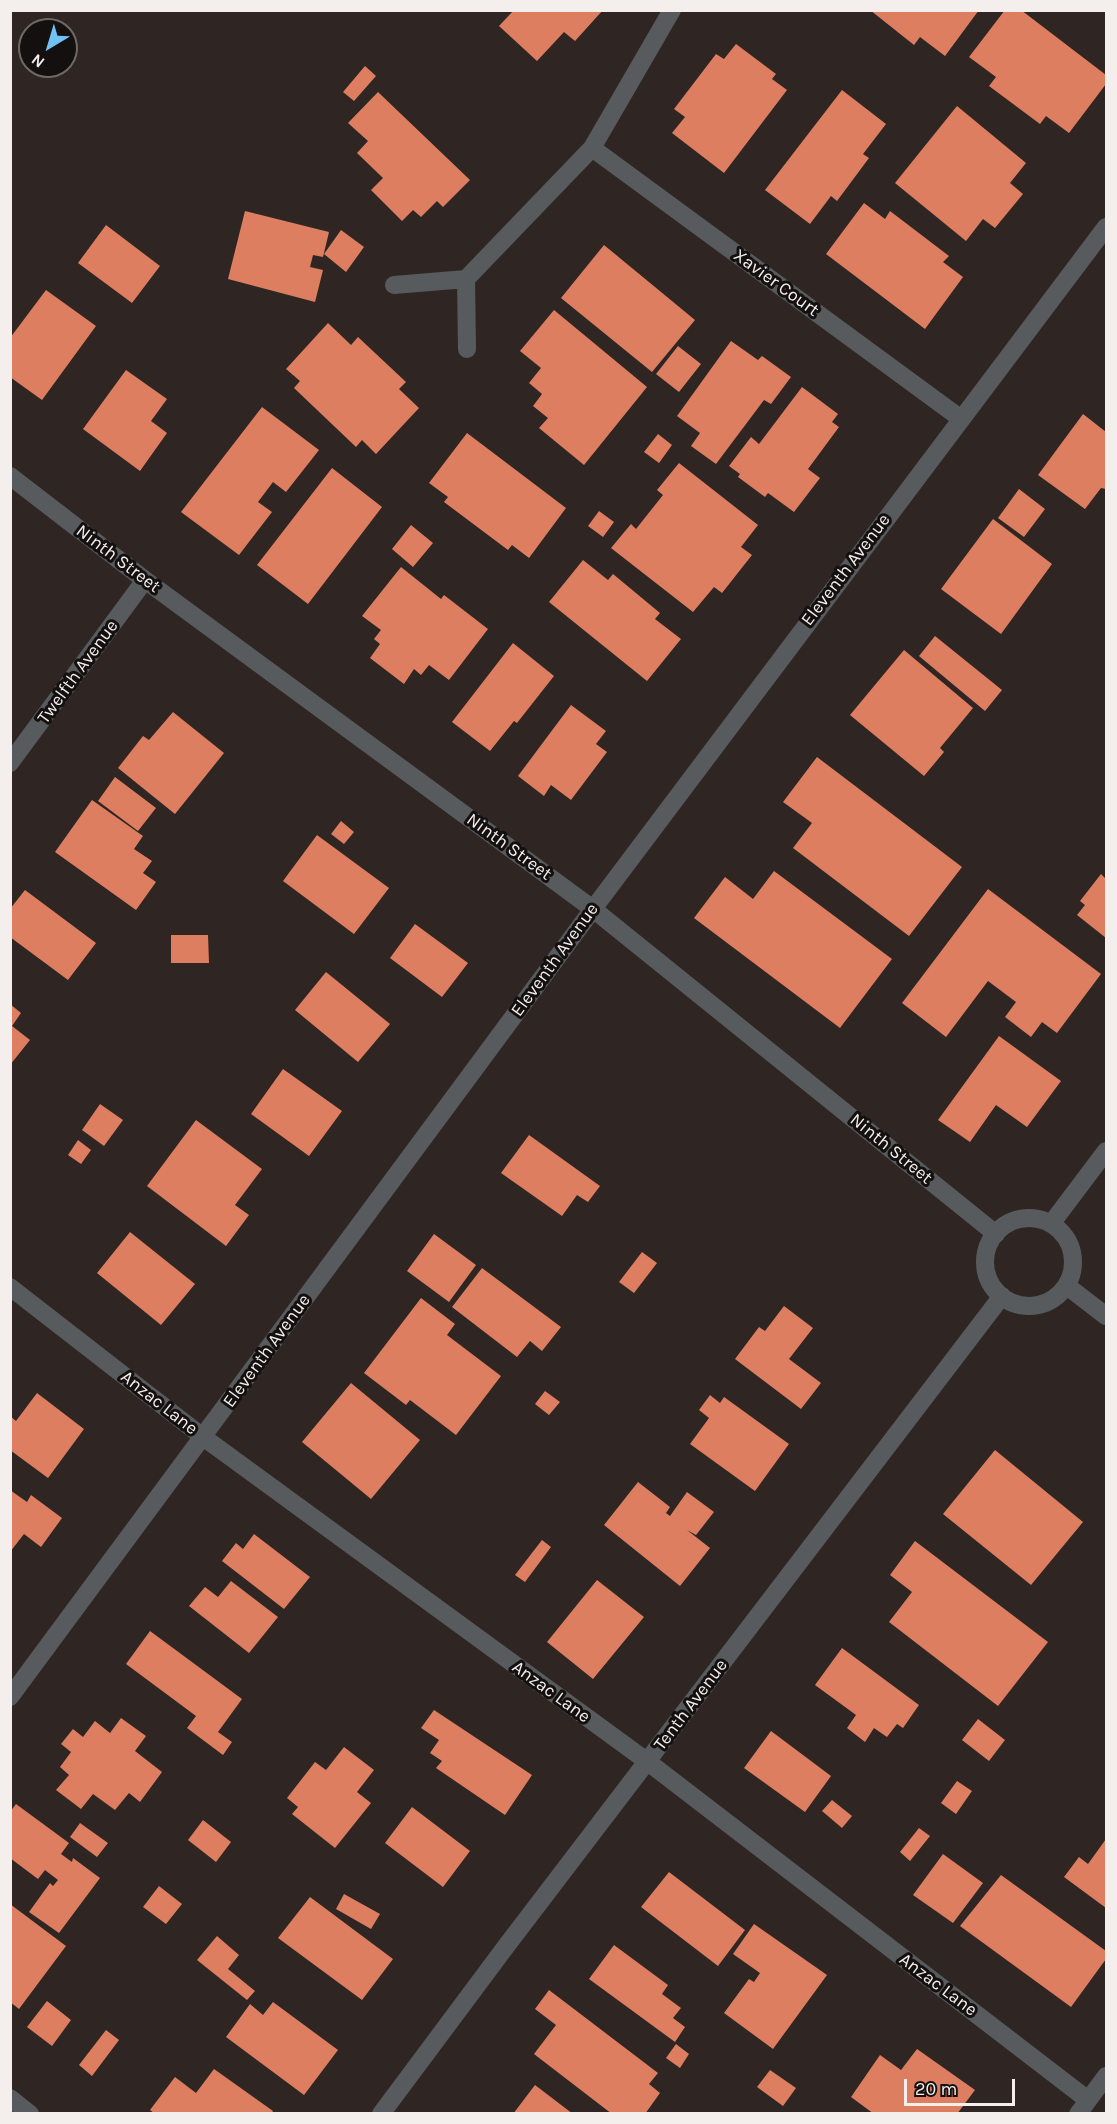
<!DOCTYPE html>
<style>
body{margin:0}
#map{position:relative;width:1117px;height:2124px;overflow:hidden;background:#2f2624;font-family:Karla,sans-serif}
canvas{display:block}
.frame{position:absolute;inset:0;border:12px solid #f4eeec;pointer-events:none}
.north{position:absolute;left:18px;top:18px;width:60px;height:60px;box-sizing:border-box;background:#14100f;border:2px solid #6e6967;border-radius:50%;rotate:218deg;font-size:16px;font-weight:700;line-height:24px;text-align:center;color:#f4eeec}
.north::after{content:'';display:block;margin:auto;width:21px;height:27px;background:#70c1f4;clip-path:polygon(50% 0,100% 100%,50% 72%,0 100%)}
.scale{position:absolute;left:904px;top:2079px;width:111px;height:27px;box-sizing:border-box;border:3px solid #f4eeec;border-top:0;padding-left:8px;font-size:18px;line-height:21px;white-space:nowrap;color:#f4eeec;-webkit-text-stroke:4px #14100f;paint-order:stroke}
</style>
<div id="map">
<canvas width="1117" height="2124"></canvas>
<div class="frame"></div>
<div class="north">N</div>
<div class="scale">20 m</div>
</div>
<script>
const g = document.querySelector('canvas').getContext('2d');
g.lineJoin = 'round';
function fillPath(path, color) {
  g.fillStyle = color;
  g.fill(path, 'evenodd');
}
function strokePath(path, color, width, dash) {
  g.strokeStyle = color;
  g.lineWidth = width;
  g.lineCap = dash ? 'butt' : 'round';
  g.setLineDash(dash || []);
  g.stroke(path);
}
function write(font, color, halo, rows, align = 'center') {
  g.font = font + ' Karla,sans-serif';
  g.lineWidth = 6;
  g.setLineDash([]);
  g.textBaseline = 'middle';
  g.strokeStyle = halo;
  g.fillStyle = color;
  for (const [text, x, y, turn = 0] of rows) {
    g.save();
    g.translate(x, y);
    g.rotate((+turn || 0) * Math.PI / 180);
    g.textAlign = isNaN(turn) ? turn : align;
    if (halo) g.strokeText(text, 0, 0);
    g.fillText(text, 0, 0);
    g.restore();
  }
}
const building = new Path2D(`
 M 514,10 L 603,10 L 575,41 L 564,32 L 537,61 L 499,26 Z
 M 870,10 L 979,10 L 945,56 L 920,37 L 914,45 Z
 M 1005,10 L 1021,10 L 1106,75 L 1106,84 L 1069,133 L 1046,116 L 1040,124 L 989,86 L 996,77 L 969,57 Z
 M 736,44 L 776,74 L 772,79 L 787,90 L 724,173 L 672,133 L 685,117 L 674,109 L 716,54 L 724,59 Z
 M 365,66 L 376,76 L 354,101 L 343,92 Z
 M 842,90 L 886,124 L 863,154 L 869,158 L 837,201 L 831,196 L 810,224 L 765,190 Z
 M 378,92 L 470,180 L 443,207 L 437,201 L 421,217 L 413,210 L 402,221 L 371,190 L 383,178 L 357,153 L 368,141 L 348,123 Z
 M 957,106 L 1026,163 L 1010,183 L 1023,194 L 995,228 L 983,219 L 966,241 L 895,183 Z
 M 864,203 L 885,219 L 890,211 L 949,256 L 943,262 L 963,277 L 925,329 L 826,254 Z
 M 245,211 L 329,232 L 323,257 L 313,255 L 310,267 L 323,270 L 315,302 L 228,279 Z
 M 106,225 L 160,266 L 132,303 L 78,263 Z
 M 341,230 L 364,247 L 346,272 L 324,254 Z
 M 604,245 L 695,320 L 652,372 L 561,298 Z
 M 46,290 L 96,326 L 42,400 L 10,377 L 10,338 Z
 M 554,310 L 647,387 L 584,465 L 539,428 L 548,418 L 533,406 L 542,394 L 529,383 L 541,368 L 520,351 Z
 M 328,323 L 351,345 L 358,337 L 406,382 L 399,389 L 419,408 L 376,454 L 362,440 L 356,447 L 294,388 L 300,381 L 286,369 Z
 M 731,341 L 758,360 L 762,356 L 791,377 L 771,404 L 764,400 L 716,464 L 691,446 L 700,433 L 677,416 Z
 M 678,346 L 701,364 L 679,392 L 656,374 Z
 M 126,370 L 167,399 L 151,421 L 167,433 L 140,471 L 83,429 Z
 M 802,387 L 838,414 L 832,422 L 839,427 L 808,469 L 820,478 L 794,512 L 768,493 L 765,497 L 738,477 L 740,474 L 729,466 L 751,437 L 759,444 Z
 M 262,407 L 319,450 L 286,492 L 273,482 L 258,502 L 272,512 L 239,555 L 181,512 Z
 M 1083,414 L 1106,432 L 1106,489 L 1101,488 L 1085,509 L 1038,475 Z
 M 467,433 L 566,508 L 529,558 L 512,545 L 508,550 L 444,502 L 448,497 L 429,483 Z
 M 658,434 L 672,445 L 659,463 L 644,452 Z
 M 679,463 L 758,525 L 741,547 L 752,555 L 722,593 L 714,587 L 693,612 L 611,548 L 631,524 L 636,529 L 663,495 L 657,490 Z
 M 332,468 L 382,507 L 308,604 L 257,565 Z
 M 1019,489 L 1045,509 L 1024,537 L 998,518 Z
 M 599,511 L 614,522 L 603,537 L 588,526 Z
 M 993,519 L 1052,564 L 1001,634 L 941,589 Z
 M 411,525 L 433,543 L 413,567 L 392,549 Z
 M 583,560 L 608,580 L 613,574 L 660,613 L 655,619 L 681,639 L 647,681 L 549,602 Z
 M 401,567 L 441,599 L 444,595 L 488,629 L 449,680 L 429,665 L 421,675 L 414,669 L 404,684 L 370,658 L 380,644 L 374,639 L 381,630 L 362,616 Z
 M 935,636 L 1002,690 L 985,711 L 919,656 Z
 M 513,643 L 554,676 L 517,723 L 514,721 L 490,751 L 452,722 Z
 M 904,650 L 973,708 L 940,748 L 944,752 L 924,776 L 850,715 Z
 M 571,705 L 606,731 L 596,744 L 607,752 L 571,800 L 551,785 L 544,796 L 518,776 Z
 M 173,712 L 224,753 L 175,814 L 118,768 L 143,736 L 149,740 Z
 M 817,757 L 962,867 L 909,936 L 793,848 L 812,823 L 783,802 Z
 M 115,777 L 156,808 L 138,831 L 98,801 Z
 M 92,800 L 143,836 L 134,849 L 152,861 L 143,873 L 156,882 L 136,910 L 55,852 Z
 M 341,821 L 354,832 L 344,844 L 331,834 Z
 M 317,835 L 389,888 L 354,934 L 283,881 Z
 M 774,871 L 892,959 L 840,1028 L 694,918 L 725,877 L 753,899 Z
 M 1101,874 L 1106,879 L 1106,938 L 1077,915 L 1085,905 L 1080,901 Z
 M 988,889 L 1101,974 L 1057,1033 L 1042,1022 L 1031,1037 L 1005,1017 L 1016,1002 L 988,981 L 946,1037 L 902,1003 Z
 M 25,890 L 96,943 L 68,980 L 10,937 L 10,909 Z
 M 415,924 L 468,963 L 442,997 L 390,958 Z
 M 171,935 L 208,935 L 209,963 L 171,963 Z
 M 326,972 L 390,1024 L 358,1062 L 295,1010 Z
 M 10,1004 L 21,1013 L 12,1026 L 30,1040 L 10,1065 Z
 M 999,1036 L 1061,1081 L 1027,1127 L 996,1105 L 970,1142 L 938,1120 Z
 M 283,1069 L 342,1111 L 309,1156 L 251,1114 Z
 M 100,1104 L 123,1120 L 104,1146 L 82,1130 Z
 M 196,1120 L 262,1169 L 235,1205 L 249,1215 L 226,1246 L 147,1186 Z
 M 529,1135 L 600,1186 L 588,1202 L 577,1195 L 562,1216 L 501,1173 Z
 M 78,1140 L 91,1150 L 81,1164 L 68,1155 Z
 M 130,1232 L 195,1284 L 161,1325 L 97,1273 Z
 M 434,1234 L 476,1265 L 449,1302 L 407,1271 Z
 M 642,1252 L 657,1263 L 634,1293 L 619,1282 Z
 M 482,1268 L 561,1327 L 542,1351 L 530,1341 L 517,1357 L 452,1307 Z
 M 421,1298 L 455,1324 L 447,1335 L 501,1376 L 456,1435 L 410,1400 L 406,1405 L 364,1373 Z
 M 784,1306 L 813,1328 L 789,1359 L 821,1383 L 801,1409 L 735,1359 L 759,1327 L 765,1331 Z
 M 351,1383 L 420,1440 L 371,1499 L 302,1442 Z
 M 545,1391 L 560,1402 L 549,1415 L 535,1404 Z
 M 37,1393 L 84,1429 L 48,1478 L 10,1450 L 10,1416 L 16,1421 Z
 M 710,1395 L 720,1403 L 724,1397 L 789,1444 L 755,1491 L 690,1444 L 709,1418 L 699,1410 Z
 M 995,1450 L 1083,1522 L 1031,1585 L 943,1514 Z
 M 638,1482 L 670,1507 L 666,1513 L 670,1516 L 687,1492 L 714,1512 L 696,1535 L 687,1530 L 710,1548 L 680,1586 L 604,1525 Z
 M 10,1490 L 27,1502 L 31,1495 L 62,1518 L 41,1547 L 24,1534 L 10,1552 Z
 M 254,1534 L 310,1577 L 284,1609 L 222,1561 L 236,1543 L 243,1549 Z
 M 542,1540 L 551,1547 L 525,1582 L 515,1575 Z
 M 915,1541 L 1048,1642 L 998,1706 L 889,1622 L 912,1592 L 890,1575 Z
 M 597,1580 L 644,1617 L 593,1679 L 547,1642 Z
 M 231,1581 L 278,1617 L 249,1653 L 189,1606 L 205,1587 L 218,1597 Z
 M 150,1631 L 242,1699 L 218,1732 L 232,1742 L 223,1755 L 187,1728 L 196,1716 L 126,1664 Z
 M 842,1648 L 919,1705 L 903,1728 L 897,1724 L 887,1737 L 874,1728 L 865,1742 L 847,1728 L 856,1715 L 815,1685 Z
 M 434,1710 L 532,1775 L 505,1815 L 436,1768 L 442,1761 L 430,1753 L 439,1740 L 421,1728 Z
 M 121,1718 L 146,1736 L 135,1751 L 162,1772 L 140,1802 L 129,1793 L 115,1810 L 93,1794 L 81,1809 L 56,1790 L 69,1775 L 60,1767 L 71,1752 L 61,1744 L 73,1729 L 83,1737 L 95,1721 L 110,1733 Z
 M 978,1719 L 1005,1740 L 989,1761 L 962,1740 Z
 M 771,1731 L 831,1776 L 805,1812 L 744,1768 Z
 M 344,1747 L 374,1770 L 357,1792 L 371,1803 L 335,1848 L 292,1814 L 298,1807 L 287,1798 L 315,1762 L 326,1770 Z
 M 957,1781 L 972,1791 L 956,1814 L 941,1803 Z
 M 832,1800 L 852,1816 L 842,1828 L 822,1811 Z
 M 16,1804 L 69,1843 L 61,1854 L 72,1862 L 73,1858 L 100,1878 L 59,1933 L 29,1912 L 50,1883 L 53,1886 L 58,1880 L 45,1870 L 38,1879 L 10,1858 L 10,1812 Z
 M 412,1807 L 470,1851 L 443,1887 L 385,1843 Z
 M 203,1820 L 231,1842 L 216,1862 L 188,1840 Z
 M 80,1823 L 108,1843 L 97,1857 L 70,1837 Z
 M 919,1828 L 930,1836 L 910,1861 L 900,1852 Z
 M 1106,1839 L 1106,1908 L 1064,1877 L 1079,1857 L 1088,1864 Z
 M 943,1854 L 983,1883 L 953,1923 L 913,1895 Z
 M 669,1872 L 745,1930 L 718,1966 L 641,1907 Z
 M 1001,1875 L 1106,1951 L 1106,1959 L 1071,2007 L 960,1926 Z
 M 159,1886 L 182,1904 L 166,1924 L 143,1907 Z
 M 344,1894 L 380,1914 L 371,1929 L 336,1909 Z
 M 310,1897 L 393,1959 L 362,2000 L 278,1938 Z
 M 10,1904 L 66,1946 L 19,2009 L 10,2002 Z
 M 754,1924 L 827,1975 L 773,2049 L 724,2013 L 749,1979 L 754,1982 L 760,1973 L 733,1954 Z
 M 217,1936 L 239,1955 L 228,1969 L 255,1991 L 247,2000 L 197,1960 Z
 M 614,1945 L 668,1985 L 662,1994 L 681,2008 L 673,2018 L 685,2027 L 675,2042 L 589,1979 Z
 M 549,1990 L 658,2073 L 649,2084 L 660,2093 L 645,2114 L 612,2114 L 534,2054 L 556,2025 L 535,2009 Z
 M 47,2001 L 71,2020 L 52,2046 L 27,2027 Z
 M 273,2002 L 338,2050 L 304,2095 L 226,2037 L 250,2004 L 263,2015 Z
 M 106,2030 L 119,2040 L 92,2076 L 79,2065 Z
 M 676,2044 L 689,2054 L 680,2068 L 666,2058 Z
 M 917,2049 L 975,2090 L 957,2114 L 874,2114 L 851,2097 L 880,2055 L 901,2070 Z
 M 214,2069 L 273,2111 L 271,2114 L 155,2114 L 150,2110 L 175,2077 L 196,2093 Z
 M 770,2070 L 796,2088 L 783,2106 L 757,2087 Z
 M 535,2085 L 573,2114 L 513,2114 Z`);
const minor = new Path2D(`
 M 592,148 L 960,418
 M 394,285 L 466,279
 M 467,349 L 466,279 L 592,148 L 672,10
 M 10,476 L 145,580 L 593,909 L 996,1234
 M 10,763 L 145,580
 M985 1262a44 44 0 1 1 88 0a44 44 0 1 1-88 0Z
 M 1051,1224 L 1106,1151
 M 1067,1286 L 1106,1316
 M 10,1287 L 203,1437 L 648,1762 L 1088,2100
 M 10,1697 L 593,909 L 1106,227
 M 10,2098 L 30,2114
 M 381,2114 L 507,1945 L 1002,1296
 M 1078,2114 L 1106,2076`);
const streetNames = [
 ["Xavier Court",776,283,36],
 ["Ninth Street",118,559,37],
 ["Eleventh Avenue",846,570,-53],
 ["Twelfth Avenue",78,672,-54],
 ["Ninth Street",509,847,36],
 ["Eleventh Avenue",555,960,-54],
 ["Ninth Street",891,1149,39],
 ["Eleventh Avenue",267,1351,-54],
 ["Anzac Lane",159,1403,38],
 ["Anzac Lane",551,1692,36],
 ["Tenth Avenue",691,1705,-53],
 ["Anzac Lane",938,1985,37]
];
fillPath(building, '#de7e60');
strokePath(minor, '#575b5d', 18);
write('18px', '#f4eeec', '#14100f', streetNames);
</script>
